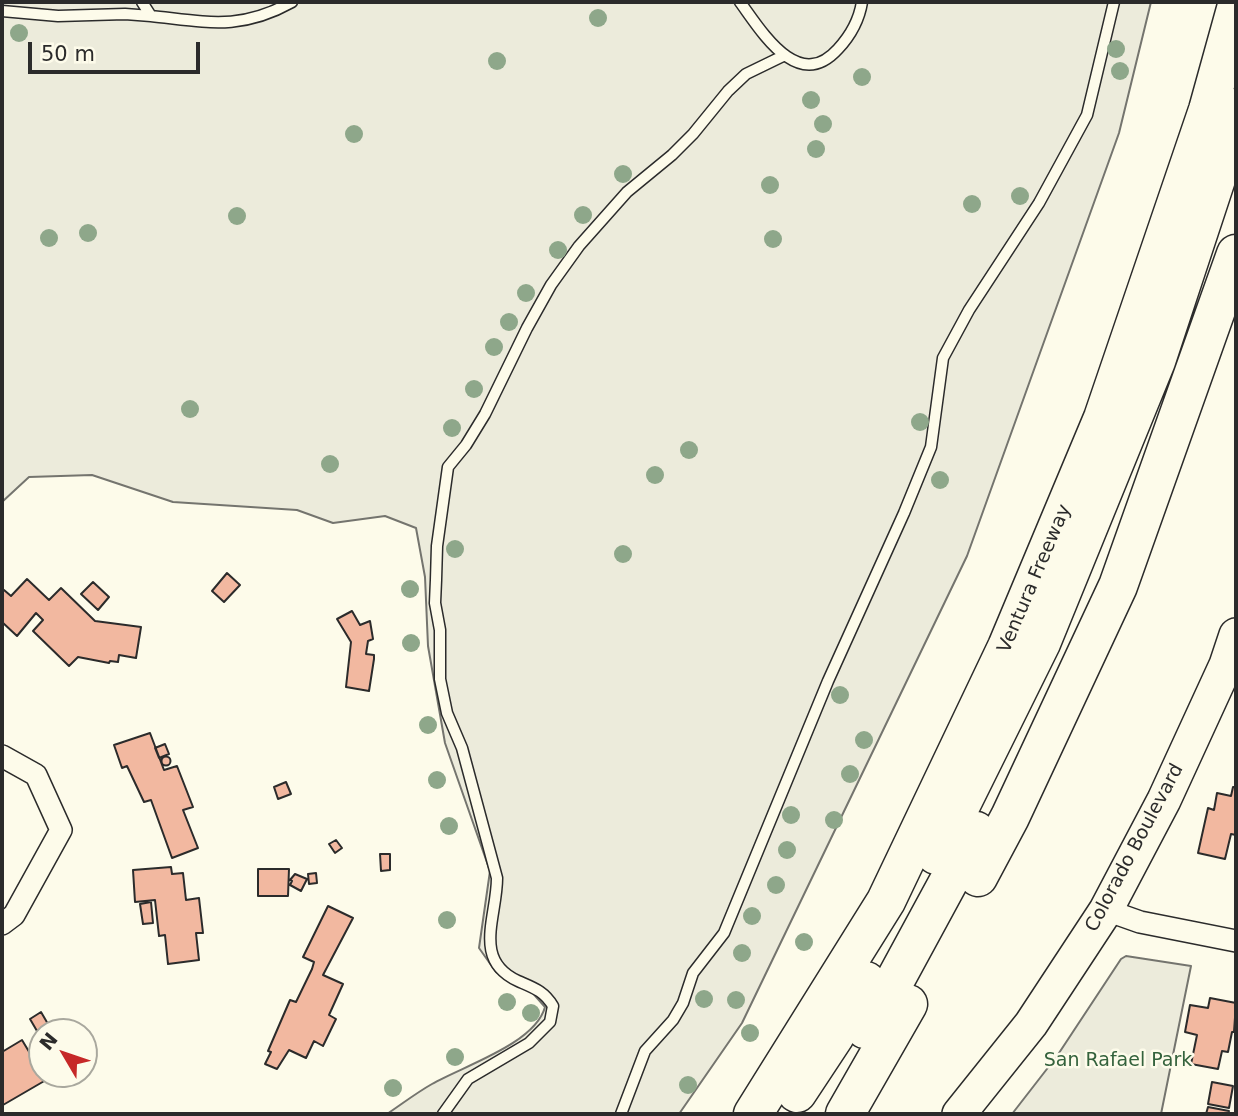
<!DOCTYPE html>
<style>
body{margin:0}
#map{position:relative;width:1238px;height:1116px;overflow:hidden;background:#fdfbea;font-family:"DejaVu Sans",sans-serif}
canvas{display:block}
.frame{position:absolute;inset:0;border:4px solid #2b2b2b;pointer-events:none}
.north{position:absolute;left:28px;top:1018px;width:70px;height:70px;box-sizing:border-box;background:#fdfbea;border:2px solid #a9a89e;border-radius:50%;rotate:309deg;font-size:19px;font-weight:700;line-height:28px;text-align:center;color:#2b2b2b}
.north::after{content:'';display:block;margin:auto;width:24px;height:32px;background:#c62828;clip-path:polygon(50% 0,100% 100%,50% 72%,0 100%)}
.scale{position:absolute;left:28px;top:42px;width:172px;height:32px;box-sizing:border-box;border:4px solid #2b2b2b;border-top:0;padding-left:9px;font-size:21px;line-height:24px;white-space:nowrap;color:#2b2b2b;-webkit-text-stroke:5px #fdfbea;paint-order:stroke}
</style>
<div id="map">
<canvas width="1238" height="1116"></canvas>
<div class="frame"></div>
<div class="north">N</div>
<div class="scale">50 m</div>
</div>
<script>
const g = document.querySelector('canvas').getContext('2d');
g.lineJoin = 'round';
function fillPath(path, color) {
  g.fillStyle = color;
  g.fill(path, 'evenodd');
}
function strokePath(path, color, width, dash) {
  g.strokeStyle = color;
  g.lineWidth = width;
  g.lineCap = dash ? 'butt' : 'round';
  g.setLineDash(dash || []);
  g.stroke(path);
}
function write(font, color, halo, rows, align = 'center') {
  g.font = font + ' "DejaVu Sans",sans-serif';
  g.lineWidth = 5;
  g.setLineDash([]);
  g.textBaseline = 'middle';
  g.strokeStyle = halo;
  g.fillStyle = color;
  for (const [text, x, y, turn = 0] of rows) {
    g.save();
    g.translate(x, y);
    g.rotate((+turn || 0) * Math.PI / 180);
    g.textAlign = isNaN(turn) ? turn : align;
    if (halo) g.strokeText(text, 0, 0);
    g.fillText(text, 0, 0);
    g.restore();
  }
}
const green = new Path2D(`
 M 2,2 L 1151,2 L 1119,133 L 967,556 L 742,1023 L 679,1114 L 387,1114 C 402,1104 416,1093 432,1084 C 463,1066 535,1044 545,1007 L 530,990 L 496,972 L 479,948 L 490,871 L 445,743 L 428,646 L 425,577 L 416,528 L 385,516 L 333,523 L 297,510 L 173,502 L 92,475 L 29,477 L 2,502 Z
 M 1126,956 L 1191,966 L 1161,1114 L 1012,1114 L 1057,1056 L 1121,959 Z`);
const building = new Path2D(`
 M 227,573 L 240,585 L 224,602 L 212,591 Z
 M 27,579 L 49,600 L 61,588 L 95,621 L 141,627 L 136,658 L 119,655 L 118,662 L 110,661 L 109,663 L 78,657 L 69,666 L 33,631 L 43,620 L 36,613 L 17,636 L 2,622 L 2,592 L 4,590 L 11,596 Z
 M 93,582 L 109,597 L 98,610 L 81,594 Z
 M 352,611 L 360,625 L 370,621 L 373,639 L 368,641 L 366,654 L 374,655 L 374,659 L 369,691 L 346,687 L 351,642 L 337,619 Z
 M 150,733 L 164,770 L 177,766 L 193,807 L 183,810 L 198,848 L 172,858 L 151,800 L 144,802 L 127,766 L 122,768 L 114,745 Z
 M 165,744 L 169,754 L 159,758 L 155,748 Z
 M161.5 761a4.5 4.5 0 1 1 9 0a4.5 4.5 0 1 1-9 0Z
 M 286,782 L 291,794 L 278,799 L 274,787 Z
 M 1233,787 L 1236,787 L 1236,835 L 1231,834 L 1225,859 L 1198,853 L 1208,808 L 1214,810 L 1217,793 L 1231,796 Z
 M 336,840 L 342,848 L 335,853 L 329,844 Z
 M 380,854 L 390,854 L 390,870 L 381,871 Z
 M 171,867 L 172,874 L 183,873 L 186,900 L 199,898 L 203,933 L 196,933 L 199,960 L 168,964 L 165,935 L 159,936 L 155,900 L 135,902 L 133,870 Z
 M 258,869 L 289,869 L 288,896 L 258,896 Z
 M 316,873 L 317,883 L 309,884 L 308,874 Z
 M 295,874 L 307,879 L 301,891 L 290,885 L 292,881 L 290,880 Z
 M 151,902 L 153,923 L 143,924 L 140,904 Z
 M 328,906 L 353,918 L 323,975 L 343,984 L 329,1015 L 336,1019 L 323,1046 L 314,1041 L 306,1058 L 289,1050 L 277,1069 L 265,1064 L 271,1052 L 268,1051 L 290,1000 L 296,1002 L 312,969 L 314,962 L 303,957 Z
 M 1210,998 L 1236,1003 L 1234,1032 L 1232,1032 L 1228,1052 L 1222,1051 L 1218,1069 L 1191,1064 L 1197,1035 L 1185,1032 L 1190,1005 L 1208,1008 Z
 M 41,1012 L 48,1024 L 37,1031 L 30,1019 Z
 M 22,1040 L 46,1080 L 3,1105 L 2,1052 Z
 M 1212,1082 L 1233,1086 L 1229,1108 L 1208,1104 Z
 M 1208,1107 L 1229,1111 L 1228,1114 L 1206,1114 Z`);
const lane = new Path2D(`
 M 142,2 L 151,16 C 207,22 240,31 292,2
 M 740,2 C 762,32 798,93 838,49 C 851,35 859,21 862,2
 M 2,11 L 58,16 L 125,14 L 151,16
 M 443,1114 L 468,1079 L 529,1043 L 550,1022 L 553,1006 C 544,991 534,988 518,981 C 472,960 497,917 497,878 L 462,748 L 447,713 L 440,679 L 440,630 L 435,603 L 436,580 L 437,546 L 448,467 L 466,445 L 485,414 L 527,328 L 551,285 L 579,246 L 627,192 L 672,155 L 693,134 L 728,91 L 746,74 L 783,56
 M 621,1114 L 645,1051 L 673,1020 L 683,1003 L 693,973 L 724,933 L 828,681 L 904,513 L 931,447 L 943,358 L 969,310 L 1039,203 L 1087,115 L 1114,2`);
const street = new Path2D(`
 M 2,756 L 36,775 L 61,830 L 14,915 L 2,924
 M 1106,910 L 1140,922 L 1236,941`);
const primary = new Path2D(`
 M 959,1114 L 1031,1024 L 1106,910 L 1164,800 L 1226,665 L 1236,635`);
const highway = new Path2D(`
 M 936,855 L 1041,643 L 1156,361 L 1219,170 L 1236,108
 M 978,877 L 1010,817 L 1118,586 L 1236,254
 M 865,1029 L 893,984 L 976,831
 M 797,1093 L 834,1037 L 866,981
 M 753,1114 L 886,901 L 1007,647 L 1103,418 L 1208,110 L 1236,9
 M 845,1114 L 908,1004`);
const trees = [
 [598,18],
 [19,33],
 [1116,49],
 [497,61],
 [1120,71],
 [862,77],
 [811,100],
 [823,124],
 [354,134],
 [816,149],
 [623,174],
 [770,185],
 [1020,196],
 [972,204],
 [583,215],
 [237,216],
 [88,233],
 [49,238],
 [773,239],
 [558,250],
 [526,293],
 [509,322],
 [494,347],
 [474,389],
 [190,409],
 [920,422],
 [452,428],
 [689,450],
 [330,464],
 [655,475],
 [940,480],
 [455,549],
 [623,554],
 [410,589],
 [411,643],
 [840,695],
 [428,725],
 [864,740],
 [850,774],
 [437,780],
 [791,815],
 [834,820],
 [449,826],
 [787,850],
 [776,885],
 [752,916],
 [447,920],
 [804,942],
 [742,953],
 [704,999],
 [736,1000],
 [507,1002],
 [531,1013],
 [750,1033],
 [455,1057],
 [688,1085],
 [393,1088]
];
const streetNames = [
 ["Ventura Freeway",1035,579,-67],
 ["Colorado Boulevard",1135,848,-62]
];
const parkNames = [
 ["San Rafael Park",1118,1061]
];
fillPath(green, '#ecebdb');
strokePath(green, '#74746e', 2);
fillPath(building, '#f2b8a0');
strokePath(building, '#2b2b2b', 2);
strokePath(lane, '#2b2b2b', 13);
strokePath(street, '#2b2b2b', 24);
strokePath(primary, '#2b2b2b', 36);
strokePath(highway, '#2b2b2b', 41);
strokePath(lane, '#fdfbea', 10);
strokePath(street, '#fdfbea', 21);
strokePath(primary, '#fdfbea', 33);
strokePath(highway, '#fdfbea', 38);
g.fillStyle = '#8ea78a';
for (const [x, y] of trees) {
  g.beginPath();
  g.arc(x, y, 9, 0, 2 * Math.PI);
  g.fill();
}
write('19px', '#2b2b2b', '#fdfbea', streetNames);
write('19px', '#34623c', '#fdfbea', parkNames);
</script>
